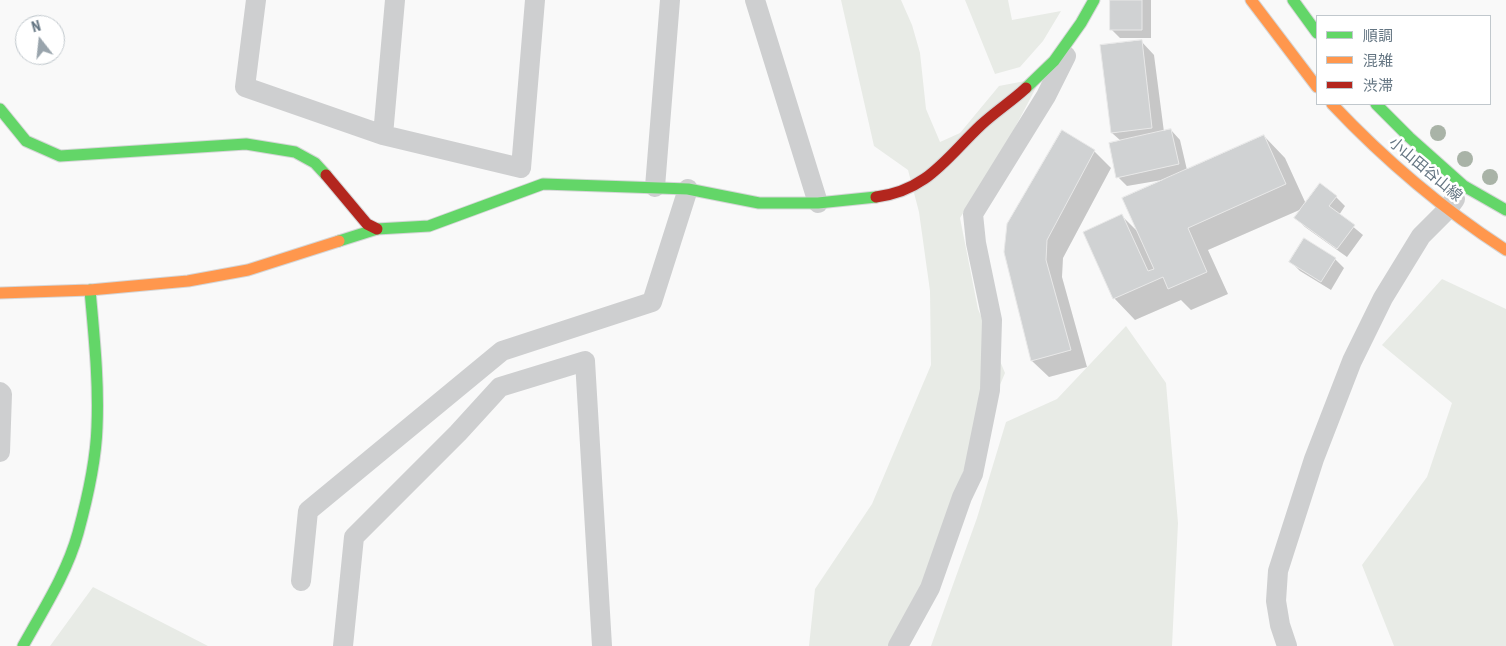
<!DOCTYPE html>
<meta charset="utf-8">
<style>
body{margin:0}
#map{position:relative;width:1506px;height:646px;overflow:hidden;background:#f9f9f9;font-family:"Roboto Condensed","Noto Sans JP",sans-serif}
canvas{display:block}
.legend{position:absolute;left:1316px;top:15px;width:175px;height:90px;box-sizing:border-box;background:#fff;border:1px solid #c1c8cd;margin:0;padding:6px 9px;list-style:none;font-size:15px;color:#657683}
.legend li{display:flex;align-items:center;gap:10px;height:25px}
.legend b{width:25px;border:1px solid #c1c8cd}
.north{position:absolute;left:15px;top:15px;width:50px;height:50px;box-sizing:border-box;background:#fff;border:1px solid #c1c8cd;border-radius:50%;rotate:344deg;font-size:14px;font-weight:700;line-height:20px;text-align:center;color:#657683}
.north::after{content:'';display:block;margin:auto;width:18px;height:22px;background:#99a4ac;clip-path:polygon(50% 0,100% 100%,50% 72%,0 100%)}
</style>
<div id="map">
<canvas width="1506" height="646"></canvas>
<ul class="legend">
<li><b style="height:6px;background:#63d668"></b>順調</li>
<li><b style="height:6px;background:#ff974d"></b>混雑</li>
<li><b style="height:6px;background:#b3261e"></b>渋滞</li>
</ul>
<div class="north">N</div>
</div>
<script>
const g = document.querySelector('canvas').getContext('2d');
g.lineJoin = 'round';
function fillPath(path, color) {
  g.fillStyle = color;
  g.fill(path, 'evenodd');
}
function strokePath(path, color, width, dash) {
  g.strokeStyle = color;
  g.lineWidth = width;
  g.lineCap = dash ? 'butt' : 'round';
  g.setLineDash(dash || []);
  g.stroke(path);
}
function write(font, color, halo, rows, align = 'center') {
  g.font = font + ' "Roboto Condensed","Noto Sans JP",sans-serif';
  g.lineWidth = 5;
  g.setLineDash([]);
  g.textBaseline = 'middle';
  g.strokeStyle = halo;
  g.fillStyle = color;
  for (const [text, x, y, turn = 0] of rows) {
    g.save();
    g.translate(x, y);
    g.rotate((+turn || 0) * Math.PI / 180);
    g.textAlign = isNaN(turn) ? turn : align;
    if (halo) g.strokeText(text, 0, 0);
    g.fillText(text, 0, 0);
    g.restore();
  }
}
const green = new Path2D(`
 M 841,0 L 901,0 L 912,25 L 920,53 L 926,109 L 940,142 L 960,133 L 999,86 L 1041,78 L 1008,141 L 960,218 L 978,309 L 1005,373 L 958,484 L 923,614 L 895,646 L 809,646 L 815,589 L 872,504 L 931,365 L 930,291 L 919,212 L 908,170 L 874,146 Z
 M 965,0 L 1008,0 L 1012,20 L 1061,11 L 1043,41 L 1020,67 L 995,74 Z
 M 1442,279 L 1506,309 L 1506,646 L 1394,646 L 1362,565 L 1427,477 L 1452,403 L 1382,345 Z
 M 1126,326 L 1166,383 L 1178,523 L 1172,646 L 931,646 L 977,518 L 1006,422 L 1057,399 Z
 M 93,587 L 208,646 L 50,646 Z`);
const shadow = new Path2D(`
 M 1112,0 L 1151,0 L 1151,38 L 1120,38 L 1111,29 Z
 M 1141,41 L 1154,55 L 1164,132 L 1171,130 L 1180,140 L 1187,170 L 1264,136 L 1285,158 L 1306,204 L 1336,197 L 1345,206 L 1339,215 L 1363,235 L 1347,257 L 1305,227 L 1296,218 L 1304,208 L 1208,250 L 1228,294 L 1191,310 L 1181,300 L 1135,320 L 1114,298 L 1122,216 L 1138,232 L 1168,179 L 1127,186 L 1118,177 L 1121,141 L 1112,133 Z
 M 1063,132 L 1094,151 L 1111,168 L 1063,258 L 1062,277 L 1087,367 L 1049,377 L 1032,361 L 1005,252 Z
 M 1335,259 L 1344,268 L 1331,290 L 1300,271 L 1291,262 Z`);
const building = new Path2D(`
 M 1110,0 L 1142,0 L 1142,30 L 1110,30 Z
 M 1142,40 L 1152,128 L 1111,133 L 1100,45 Z
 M 1171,129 L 1179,164 L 1116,178 L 1109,143 Z
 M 1062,130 L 1095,150 L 1047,240 L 1046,260 L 1071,350 L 1031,361 L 1004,252 L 1007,224 Z
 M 1264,135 L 1286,184 L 1188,228 L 1207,272 L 1168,289 L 1163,277 L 1113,299 L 1083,232 L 1122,214 L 1148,271 L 1154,269 L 1122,198 Z
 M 1320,183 L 1337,196 L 1329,206 L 1355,225 L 1337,249 L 1294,218 Z
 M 1304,238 L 1336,258 L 1321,282 L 1289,262 Z`);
const street = new Path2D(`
 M 256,0 L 245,87 L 383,135 L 521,168 L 535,0
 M 755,0 L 818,203
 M 383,135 L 395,0
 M 655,187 L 670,0
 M 0,392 L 2,394 L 0,452
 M 301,581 L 308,511 L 502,351 L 652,302 L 688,189
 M 343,646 L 354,537 L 458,433 L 500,387 L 585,361 L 602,646
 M 898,646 L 930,588 L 962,497 L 973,474 L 990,390 L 992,320 L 976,243 L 973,214 L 1046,96 L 1066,56
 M 1287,646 L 1280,625 L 1276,601 L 1278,571 L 1314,459 L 1352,361 L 1383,298 L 1421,236 L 1447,210 L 1455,199`);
const fast = new Path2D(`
 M 1293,0 L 1317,33
 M 1026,88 L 1054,61 L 1081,23 L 1094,0
 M 1376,104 L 1409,137 L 1464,186 L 1506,210
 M 0,109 L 26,141 L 60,156 L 246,144 L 295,152 L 315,163 L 326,175
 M 339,241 L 377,229 L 429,226 L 543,184 L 688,189 L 759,203 L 818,203 L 876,197
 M 23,646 C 43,610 67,573 78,533 C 87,500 96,461 97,427 C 99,381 94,336 90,290`);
const slow = new Path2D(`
 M 1251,0 L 1317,87
 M 1332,104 C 1385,160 1441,208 1506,250
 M 0,293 L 90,290 L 188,281 L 248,270 L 339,241`);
const jam = new Path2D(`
 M 326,175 L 367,224 L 377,229
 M 876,197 C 927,191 947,157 981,125 C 995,112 1012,101 1026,88`);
const trees = [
 [1438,133],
 [1465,159],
 [1490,177]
];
const streetNames = [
 ["小山田谷山線",1425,170,40]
];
fillPath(green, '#e8ebe6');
fillPath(shadow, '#0003');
fillPath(building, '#d0d2d3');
strokePath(building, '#e8e8e8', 1);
strokePath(fast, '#d5d6d7', 13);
strokePath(slow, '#d5d6d7', 13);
strokePath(jam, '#d5d6d7', 13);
strokePath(street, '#cecfd0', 20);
strokePath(fast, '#63d668', 11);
strokePath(slow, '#ff974d', 11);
strokePath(jam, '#b3261e', 11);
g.fillStyle = '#a9b3a7';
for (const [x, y] of trees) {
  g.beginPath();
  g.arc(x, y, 8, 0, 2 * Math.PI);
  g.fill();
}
write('15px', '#657683', '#fff', streetNames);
</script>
